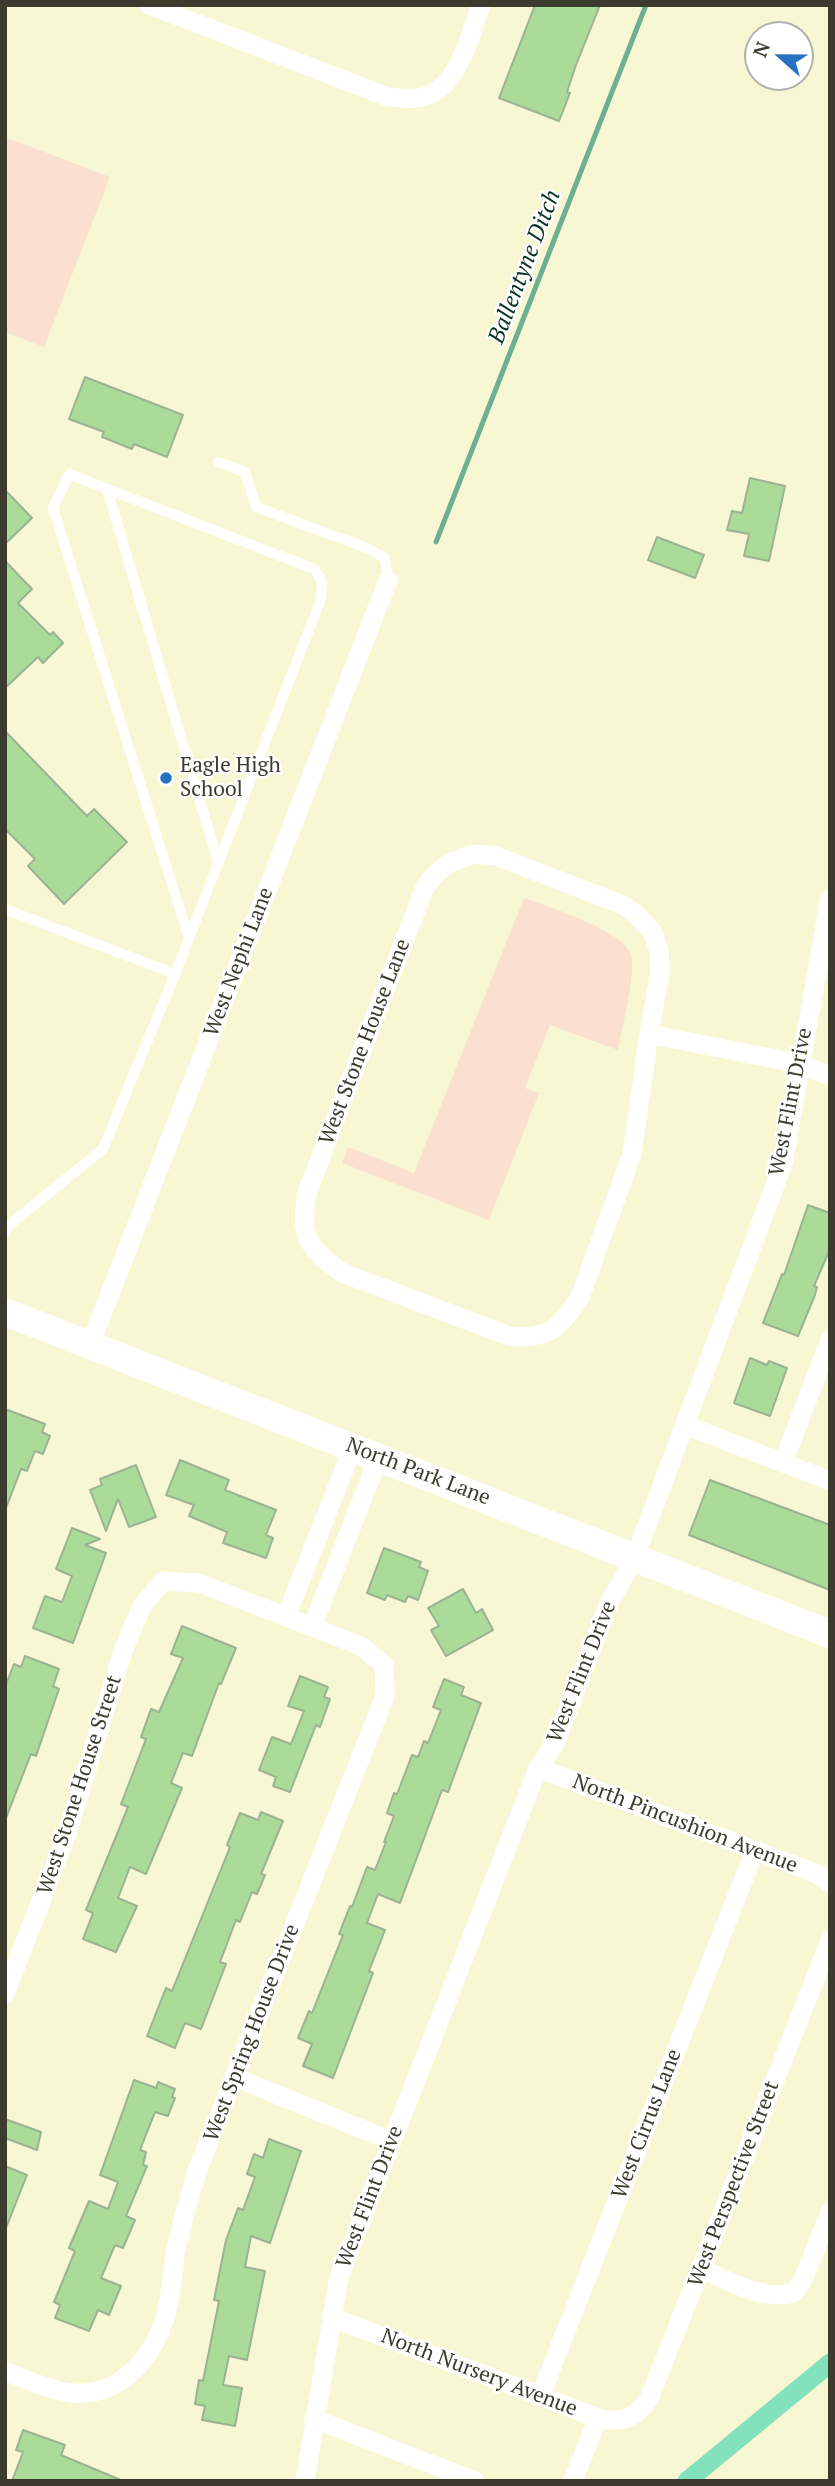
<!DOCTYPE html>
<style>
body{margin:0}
#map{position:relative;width:835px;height:2486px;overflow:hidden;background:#f7f8d3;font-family:"PT Serif",serif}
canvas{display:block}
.frame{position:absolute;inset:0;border:7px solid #3b3c2d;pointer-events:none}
.north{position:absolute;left:744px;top:21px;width:70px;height:70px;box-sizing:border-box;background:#fff;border:2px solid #b1b1ab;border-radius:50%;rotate:291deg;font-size:19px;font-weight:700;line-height:28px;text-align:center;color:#3b3c2d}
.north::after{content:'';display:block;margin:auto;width:24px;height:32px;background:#2771c1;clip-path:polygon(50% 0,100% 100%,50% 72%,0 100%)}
</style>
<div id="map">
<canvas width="835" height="2486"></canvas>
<div class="frame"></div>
<div class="north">N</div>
</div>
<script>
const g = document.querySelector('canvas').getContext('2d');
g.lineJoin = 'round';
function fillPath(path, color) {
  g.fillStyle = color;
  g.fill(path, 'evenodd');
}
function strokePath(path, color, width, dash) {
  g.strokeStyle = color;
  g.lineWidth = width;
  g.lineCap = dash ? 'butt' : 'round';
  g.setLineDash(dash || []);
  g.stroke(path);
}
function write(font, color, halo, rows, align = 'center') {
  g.font = font + ' "PT Serif",serif';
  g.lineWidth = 5;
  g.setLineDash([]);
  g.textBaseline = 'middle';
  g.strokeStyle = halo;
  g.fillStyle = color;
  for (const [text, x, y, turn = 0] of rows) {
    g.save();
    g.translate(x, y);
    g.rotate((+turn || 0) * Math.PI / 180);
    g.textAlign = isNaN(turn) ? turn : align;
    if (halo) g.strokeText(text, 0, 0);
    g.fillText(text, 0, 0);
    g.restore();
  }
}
const green = new Path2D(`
 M 5,137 L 110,177 L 44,347 L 5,332 Z
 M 524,898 C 547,906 625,931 631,955 C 636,975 622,1027 618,1050 L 550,1025 L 525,1088 L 539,1093 L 489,1220 L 342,1163 L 348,1147 L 414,1173 Z`);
const stream = new Path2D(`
 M 436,542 L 646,5`);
const canal = new Path2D(`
 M 687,2481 L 830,2363`);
const building = new Path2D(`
 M 535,5 L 600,5 L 576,65 L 567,92 L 570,93 L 559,121 L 499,98 Z
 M 85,377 L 183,415 L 167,457 L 134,444 L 132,449 L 102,437 L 104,432 L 69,419 Z
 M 750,478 L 785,486 L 769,561 L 744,556 L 749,534 L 727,530 L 732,511 L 742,513 Z
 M 5,490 L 32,518 L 5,544 Z
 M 657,537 L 704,555 L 695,578 L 648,560 Z
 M 5,561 L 32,589 L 18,603 L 50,635 L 53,632 L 63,643 L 43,663 L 38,657 L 5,688 Z
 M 5,731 L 87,816 L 94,809 L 127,842 L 64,904 L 28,866 L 35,859 L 5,829 Z
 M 808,1205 L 830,1213 L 830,1249 L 814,1286 L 817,1287 L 815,1295 L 798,1336 L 763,1323 L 782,1274 L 784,1275 Z
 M 750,1358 L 767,1365 L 769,1361 L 787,1368 L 770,1416 L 734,1403 Z
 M 5,1409 L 45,1424 L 42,1432 L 50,1436 L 43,1454 L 35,1451 L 27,1471 L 21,1469 L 6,1508 Z
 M 180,1460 L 229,1480 L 225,1490 L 276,1510 L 266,1535 L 273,1538 L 266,1558 L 223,1543 L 227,1532 L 189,1516 L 194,1505 L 166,1495 Z
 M 136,1465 L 156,1517 L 129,1527 L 118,1499 L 106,1531 L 90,1490 L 102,1485 L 100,1479 Z
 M 710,1480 L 830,1525 L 830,1590 L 689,1535 Z
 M 72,1528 L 100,1539 L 85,1545 L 106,1553 L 73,1643 L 33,1628 L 45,1596 L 62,1602 L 72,1576 L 56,1569 Z
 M 384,1548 L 421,1562 L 419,1567 L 428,1571 L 418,1600 L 408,1596 L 405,1602 L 387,1595 L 385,1600 L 367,1593 Z
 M 463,1589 L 476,1613 L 482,1609 L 493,1630 L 446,1656 L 431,1630 L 439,1626 L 428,1608 Z
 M 182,1626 L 236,1648 L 221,1684 L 219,1683 L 192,1756 L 183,1753 L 171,1783 L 182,1788 L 146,1874 L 130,1867 L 118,1898 L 137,1906 L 116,1952 L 83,1939 L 93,1913 L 86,1910 L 128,1807 L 121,1804 L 146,1739 L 141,1737 L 151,1709 L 159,1712 L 183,1658 L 171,1654 Z
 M 25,1656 L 59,1669 L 53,1686 L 59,1689 L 36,1756 L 31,1754 L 6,1818 L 5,1687 L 14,1664 L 21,1667 Z
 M 300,1676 L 328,1687 L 324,1697 L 330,1699 L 320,1727 L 316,1725 L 290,1792 L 273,1786 L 276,1777 L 259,1770 L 272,1737 L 291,1744 L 304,1711 L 288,1706 Z
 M 444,1679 L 464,1687 L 461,1695 L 481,1703 L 448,1792 L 442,1790 L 400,1903 L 378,1894 L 367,1923 L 385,1930 L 369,1971 L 373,1973 L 333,2078 L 303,2066 L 312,2044 L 298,2038 L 309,2011 L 312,2013 L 343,1935 L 339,1934 L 350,1906 L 352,1907 L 367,1867 L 375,1870 L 386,1842 L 384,1842 L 394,1816 L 387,1813 L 394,1793 L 397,1794 L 412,1755 L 418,1757 L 424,1741 L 428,1743 L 441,1710 L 433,1707 Z
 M 261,1812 L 283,1821 L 261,1874 L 265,1875 L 257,1894 L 252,1892 L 240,1922 L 236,1920 L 220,1962 L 226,1964 L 201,2029 L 185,2023 L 175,2048 L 147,2036 L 166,1988 L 172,1991 L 230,1847 L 227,1845 L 240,1813 L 258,1820 Z
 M 134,2080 L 156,2088 L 158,2082 L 175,2089 L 172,2097 L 175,2098 L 168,2116 L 155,2112 L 140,2150 L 146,2152 L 143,2165 L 147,2166 L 126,2216 L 135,2220 L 123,2248 L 115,2245 L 101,2278 L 121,2286 L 109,2315 L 98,2310 L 89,2331 L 55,2318 L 60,2305 L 54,2302 L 75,2251 L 69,2248 L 89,2201 L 108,2209 L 118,2182 L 100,2175 Z
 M 5,2119 L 41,2132 L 37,2150 L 5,2138 Z
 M 269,2139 L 301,2151 L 270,2243 L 251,2236 L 245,2267 L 265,2271 L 247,2360 L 229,2356 L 223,2385 L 242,2388 L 235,2426 L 202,2420 L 205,2406 L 195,2404 L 199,2380 L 203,2381 L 219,2301 L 214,2300 L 226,2240 L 238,2208 L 243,2210 L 255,2177 L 247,2174 L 254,2154 L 263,2158 Z
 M 5,2166 L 27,2175 L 6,2228 L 5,2228 Z
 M 23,2430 L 65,2445 L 61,2455 L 123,2481 L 12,2481 L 23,2452 L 16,2450 Z`);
const lane = new Path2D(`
 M 218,462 L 245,472 L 256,507 L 367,548 L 385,558 L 388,580
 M 107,489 L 218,862
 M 5,909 L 175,974 L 103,1149 L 8,1226 L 5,1233
 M 175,974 C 224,849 272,724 321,599 L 322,581 L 314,569 L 69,474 L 53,508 L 189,938`);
const street = new Path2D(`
 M 149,5 L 388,97 C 402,98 417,101 431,94 C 461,79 470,34 481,5
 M 475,854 L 496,856 L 623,905 L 638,916 L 653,933 L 659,951 L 660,972 L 649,1034 L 632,1154 L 580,1297 C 559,1329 548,1340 509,1336 L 343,1273 C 307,1249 298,1233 308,1190 L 425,887 C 441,866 450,861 475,854 Z
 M 649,1034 L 800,1064 L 830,1076
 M 90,1345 L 388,580
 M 685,1425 L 830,1481
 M 783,1463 L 830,1340
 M 286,1617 L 353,1447
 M 312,1627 L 379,1457
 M 538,1768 L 817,1874 L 830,1883
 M 5,1994 L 67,1834 L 124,1648 L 142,1606 L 163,1581 L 199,1583 L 361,1646 L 384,1665 L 385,1696 L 199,2166 C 190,2194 182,2221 176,2250 C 172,2271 172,2293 166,2314 C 154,2357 121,2397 72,2393 C 49,2390 27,2380 5,2371
 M 234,2077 L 391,2141
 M 701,2269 C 730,2281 762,2301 793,2293 L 803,2280 L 830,2212
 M 331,2317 L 598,2418 C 622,2424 635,2418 649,2399 L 830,1941
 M 540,2397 L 755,1850
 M 314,2419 L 475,2481
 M 305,2481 L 339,2277 L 538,1768 L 555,1744 L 609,1603 L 635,1557 L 783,1164 L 830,898
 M 573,2481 L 598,2418`);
const secondary = new Path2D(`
 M 5,1312 L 830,1634`);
const markers = [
 [166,778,7,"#2771c1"]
];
const poiNames = [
 ["Eagle High",180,766],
 ["School",180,790]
];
const streetNames = [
 ["West Nephi Lane",239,962,-69],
 ["West Stone House Lane",365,1042,-69],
 ["West Flint Drive",791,1102,-79],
 ["North Park Lane",418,1472,21],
 ["West Flint Drive",582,1672,-68],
 ["West Stone House Street",80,1785,-72],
 ["North Pincushion Avenue",685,1824,21],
 ["West Spring House Drive",252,2033,-69],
 ["West Cirrus Lane",647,2124,-69],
 ["West Perspective Street",734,2184,-69],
 ["West Flint Drive",370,2197,-69],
 ["North Nursery Avenue",479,2373,21]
];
const waterNames = [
 ["Ballentyne Ditch",525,267,-69]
];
fillPath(green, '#fbdfcf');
strokePath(stream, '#6db091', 5);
strokePath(canal, '#83e1bc', 19);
fillPath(building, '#aadb98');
strokePath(building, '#9cb294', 2);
strokePath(lane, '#fff', 10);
strokePath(street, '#fff', 19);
strokePath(secondary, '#fff', 28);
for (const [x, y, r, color] of markers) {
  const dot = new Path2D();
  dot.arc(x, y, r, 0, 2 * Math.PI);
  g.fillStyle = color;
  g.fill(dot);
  strokePath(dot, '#fff', 2.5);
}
write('21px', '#3b3c2d', '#fff', poiNames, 'left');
write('21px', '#3b3c2d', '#fff', streetNames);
write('italic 23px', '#063324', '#fff', waterNames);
</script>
